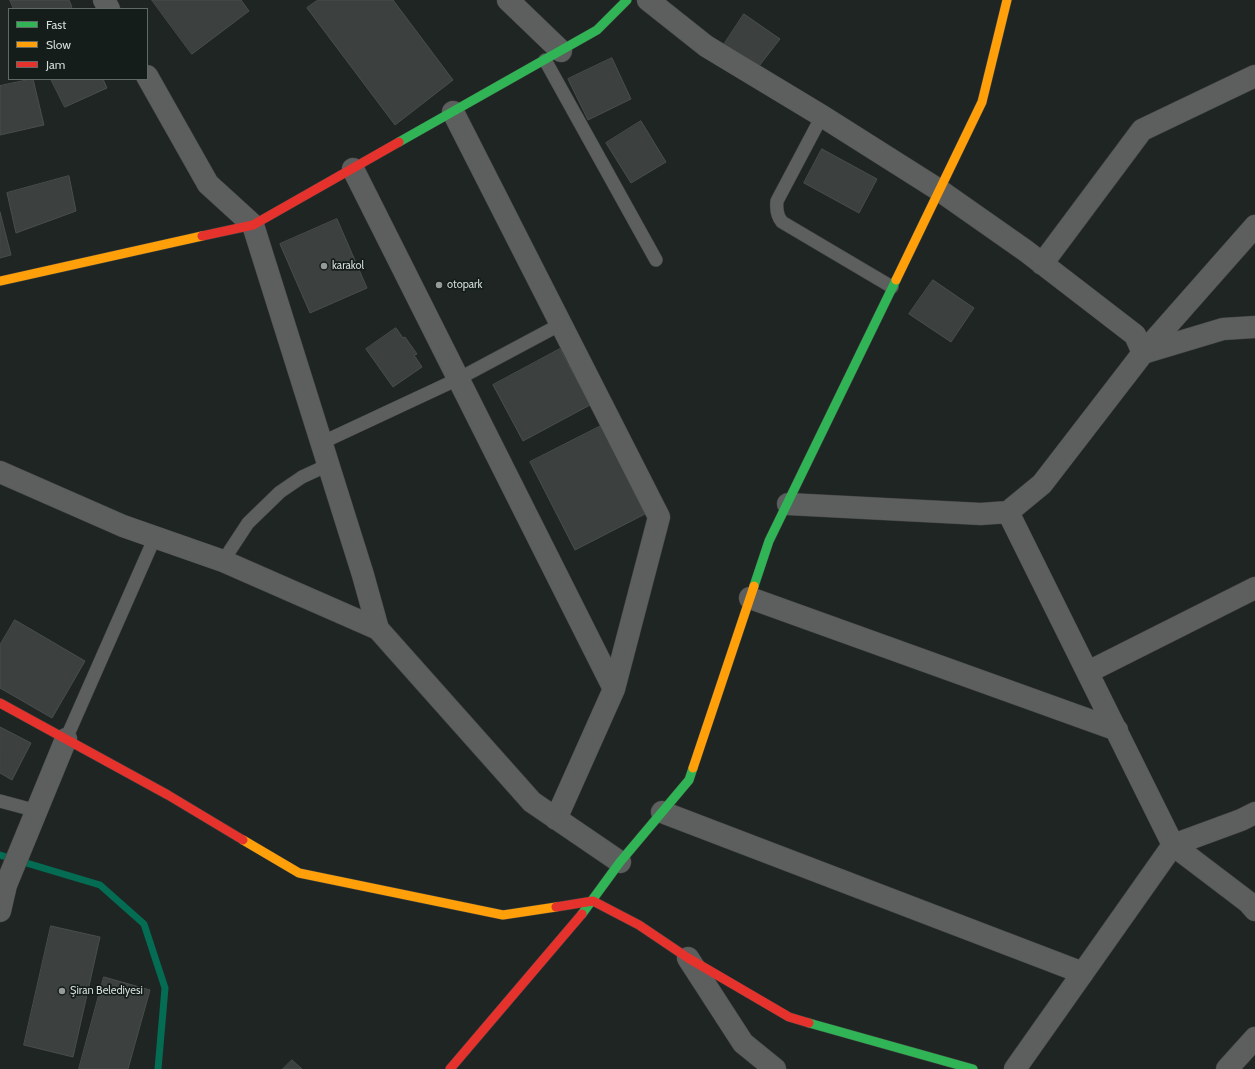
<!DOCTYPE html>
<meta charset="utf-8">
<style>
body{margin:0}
#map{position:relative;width:1255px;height:1069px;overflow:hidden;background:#1f2522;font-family:Cabin,sans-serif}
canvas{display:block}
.legend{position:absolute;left:8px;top:8px;width:140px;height:72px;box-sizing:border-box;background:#141d1a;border:1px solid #616966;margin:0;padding:5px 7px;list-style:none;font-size:12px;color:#d4dbd8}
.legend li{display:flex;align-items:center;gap:8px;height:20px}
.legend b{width:20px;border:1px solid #616966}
</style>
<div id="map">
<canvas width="1255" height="1069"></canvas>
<ul class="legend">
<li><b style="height:5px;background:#30b455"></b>Fast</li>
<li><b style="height:5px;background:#ff9f0a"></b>Slow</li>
<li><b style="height:5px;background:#e5322d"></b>Jam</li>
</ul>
</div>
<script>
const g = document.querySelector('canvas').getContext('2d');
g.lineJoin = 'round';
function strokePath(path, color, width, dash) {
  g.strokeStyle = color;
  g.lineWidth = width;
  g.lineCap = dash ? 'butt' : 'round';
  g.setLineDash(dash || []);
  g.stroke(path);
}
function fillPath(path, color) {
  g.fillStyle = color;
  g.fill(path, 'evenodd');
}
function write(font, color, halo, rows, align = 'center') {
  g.font = font + ' Cabin,sans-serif';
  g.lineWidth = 3.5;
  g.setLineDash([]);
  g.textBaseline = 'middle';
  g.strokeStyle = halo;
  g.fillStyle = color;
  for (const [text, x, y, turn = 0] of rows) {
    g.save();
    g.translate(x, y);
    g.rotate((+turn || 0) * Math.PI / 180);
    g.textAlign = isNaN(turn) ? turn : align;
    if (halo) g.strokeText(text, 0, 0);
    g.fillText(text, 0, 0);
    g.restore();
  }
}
const stream = new Path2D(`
 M 0,855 L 100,885 L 144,924 L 165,988 L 158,1069`);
const building = new Path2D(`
 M 10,0 L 69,0 L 72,7 L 68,9 L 14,9 Z
 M 152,0 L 241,0 L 249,11 L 192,54 Z
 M 318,0 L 393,0 L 453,80 L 395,125 L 307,8 Z
 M 744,14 L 780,39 L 756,70 L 723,46 Z
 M 612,58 L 631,99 L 588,120 L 568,79 Z
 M 33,79 L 44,125 L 0,135 L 0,86 Z
 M 51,79 L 103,79 L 107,88 L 65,107 Z
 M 641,121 L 666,162 L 631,183 L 606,143 Z
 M 822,149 L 877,179 L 859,213 L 804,183 Z
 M 69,176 L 76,211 L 16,233 L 7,193 Z
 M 0,212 L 11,255 L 0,258 Z
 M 337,219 L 367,288 L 310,313 L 280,244 Z
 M 933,280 L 974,308 L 951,342 L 909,314 Z
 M 396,328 L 403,338 L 405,337 L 417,354 L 414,355 L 422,367 L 393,387 L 366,349 Z
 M 560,349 L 590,405 L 523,441 L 493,385 Z
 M 601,426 L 645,514 L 575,550 L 530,462 Z
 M 15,620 L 85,661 L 52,718 L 0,688 L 0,645 Z
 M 0,727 L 31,743 L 12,780 L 0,773 Z
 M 51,926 L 100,937 L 73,1057 L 24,1045 Z
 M 104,977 L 150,990 L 128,1069 L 79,1069 Z
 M 292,1060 L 302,1069 L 283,1069 Z`);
const lane = new Path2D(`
 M 545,60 L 656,260
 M 822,116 L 777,201 C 776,210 777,216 782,222 L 892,287
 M 321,443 L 458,379 L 561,324
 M 223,561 L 248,523 L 280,492 L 302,477 L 328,465
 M 66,739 L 155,537
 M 0,801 L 37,811`);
const street = new Path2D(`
 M 104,0 L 109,9
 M 508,0 L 561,51
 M 648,0 L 706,46 L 822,116 L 939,190 L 1026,251 L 1135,335 L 1143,353 L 1223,329 L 1255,327
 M 147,76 L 208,184 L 253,225 L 363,575 L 378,629 L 532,802 L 620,862
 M 453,112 L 659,517 L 614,689 L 556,819
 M 353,169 L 614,689
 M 1042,264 L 1142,130 L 1255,76
 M 0,472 L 123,526 L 223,561 L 378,629
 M 788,504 L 981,514 L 1008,512 L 1042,484 L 1143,353 L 1255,226
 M 1008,512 L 1173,845 L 1015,1069
 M 750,598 L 1117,730
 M 1088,672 L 1255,588
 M 662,812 L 1083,973
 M 1173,845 L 1248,902 L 1255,910
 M 1173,845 L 1241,820 L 1255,813
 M 0,911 L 6,885 L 66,739
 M 688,958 L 743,1043 L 775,1069
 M 1227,1069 L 1255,1038`);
const fast = new Path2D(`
 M 399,142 L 597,30 L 627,0
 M 754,586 L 769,541 L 896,280
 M 582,914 L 620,862 L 689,780 L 693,768
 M 809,1023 L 973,1069`);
const slow = new Path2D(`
 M 896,280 L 982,102 L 1007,0
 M 0,281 L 202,236
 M 693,768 L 754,586
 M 243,840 L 299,873 L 503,915 L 556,907`);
const jam = new Path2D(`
 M 202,236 L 253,225 L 399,142
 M 0,703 L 168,795 L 243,840
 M 556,907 L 593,901 L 639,925 L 688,958 L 789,1017 L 809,1023
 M 450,1069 L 582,914`);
const markers = [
 [324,266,4,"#959b98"],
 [439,285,4,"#959b98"],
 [62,991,4,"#959b98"]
];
const poiNames = [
 ["karakol",332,266],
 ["otopark",447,285],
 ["Şiran Belediyesi",70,991]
];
strokePath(stream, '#036c52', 7);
fillPath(building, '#3c413f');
strokePath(building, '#494e4c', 1);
strokePath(lane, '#3d413f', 14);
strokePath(street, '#3d413f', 23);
strokePath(fast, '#3d413f', 10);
strokePath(slow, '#3d413f', 10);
strokePath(jam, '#3d413f', 10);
strokePath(lane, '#5d5f5e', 13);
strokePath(street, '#5d5f5e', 22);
strokePath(fast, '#30b455', 9);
strokePath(slow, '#ff9f0a', 9);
strokePath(jam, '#e5322d', 9);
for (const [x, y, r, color] of markers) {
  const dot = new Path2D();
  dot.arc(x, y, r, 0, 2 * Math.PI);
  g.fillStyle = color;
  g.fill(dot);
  strokePath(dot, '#141d1a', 1.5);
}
write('11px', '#d4dbd8', '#141d1a', poiNames, 'left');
</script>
